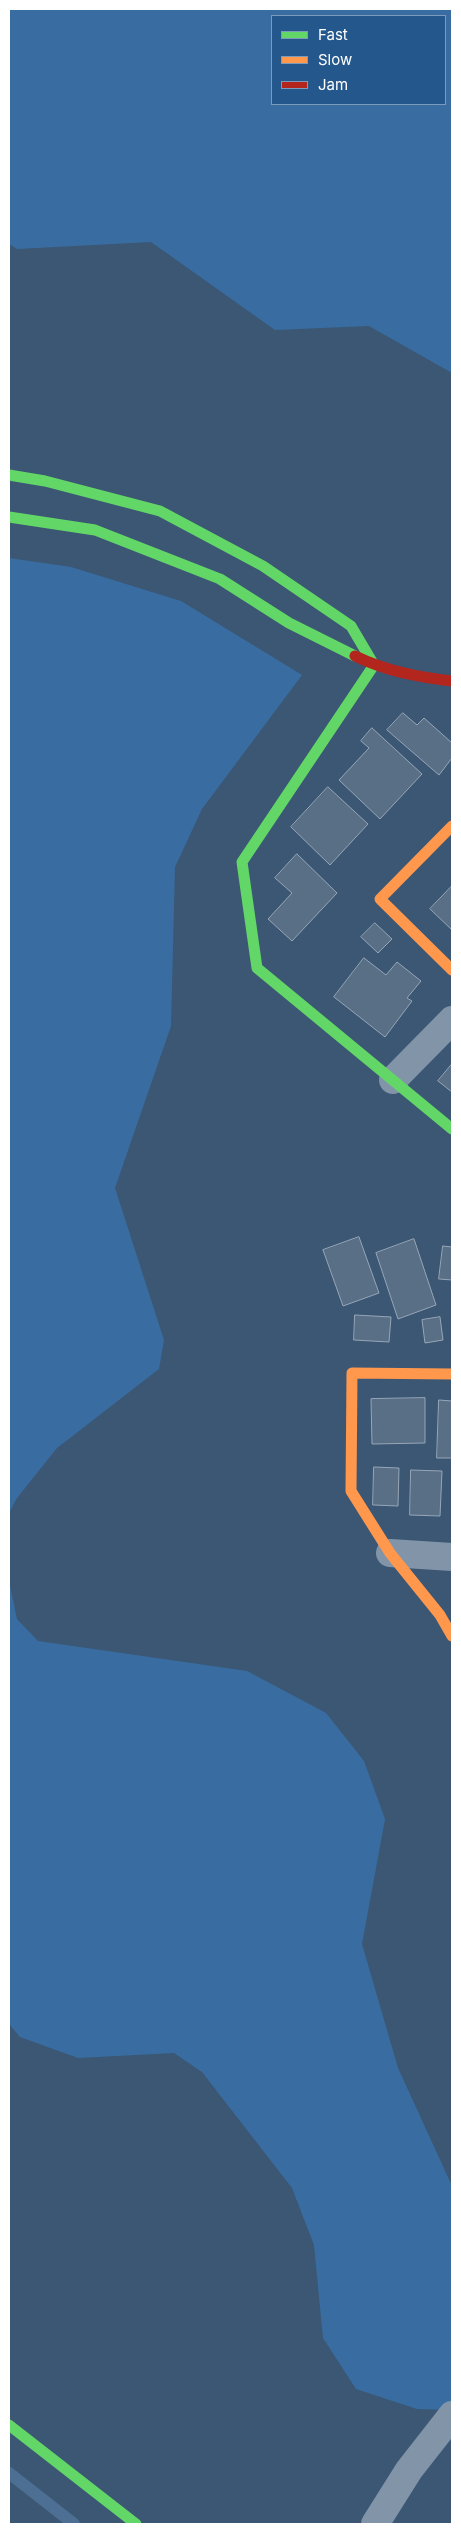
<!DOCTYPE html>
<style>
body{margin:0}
#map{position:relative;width:461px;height:2533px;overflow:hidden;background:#3b5774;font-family:Inter,sans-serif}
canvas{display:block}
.frame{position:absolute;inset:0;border:10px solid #fff;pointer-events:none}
.legend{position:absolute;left:271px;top:15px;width:175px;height:90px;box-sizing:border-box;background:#24578b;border:1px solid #7c9ab9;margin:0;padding:6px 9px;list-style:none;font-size:15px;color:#fff}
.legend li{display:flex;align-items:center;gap:10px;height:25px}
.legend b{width:25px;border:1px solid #7c9ab9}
</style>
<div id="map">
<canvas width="461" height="2533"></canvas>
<div class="frame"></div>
<ul class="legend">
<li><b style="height:6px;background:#63d668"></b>Fast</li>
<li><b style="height:6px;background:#ff974d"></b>Slow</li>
<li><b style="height:6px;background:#b3261e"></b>Jam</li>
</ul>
</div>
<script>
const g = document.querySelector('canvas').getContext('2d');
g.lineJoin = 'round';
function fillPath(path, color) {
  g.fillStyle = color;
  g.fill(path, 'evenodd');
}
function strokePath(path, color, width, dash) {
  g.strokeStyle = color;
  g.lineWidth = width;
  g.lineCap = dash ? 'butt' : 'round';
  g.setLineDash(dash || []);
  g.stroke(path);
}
const green = new Path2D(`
 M 9,9 L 452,9 L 452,373 L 369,326 L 275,330 L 151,242 L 17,249 L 9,244 ZM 272,16 L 445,16 L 445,104 L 272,104 Z
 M 9,558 L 71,567 L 181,601 L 302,675 L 202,809 L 175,867 L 171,1026 L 115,1188 L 164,1340 L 159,1369 L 57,1448 L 17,1498 L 9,1513 Z
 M 9,1581 L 17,1619 L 38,1641 L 247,1671 L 326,1713 L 364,1761 L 385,1819 L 362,1944 L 398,2068 L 452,2186 L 452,2410 L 417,2409 L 356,2389 L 323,2338 L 314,2245 L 292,2188 L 202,2072 L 174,2053 L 78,2058 L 20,2037 L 9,2024 Z`);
const stream = new Path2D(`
 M 9,2473 L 74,2524`);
const building = new Path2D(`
 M 403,713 L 417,725 L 424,718 L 452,743 L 452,758 L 439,775 L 387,730 Z
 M 372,728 L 422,774 L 380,819 L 339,780 L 369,748 L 361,741 Z
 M 328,787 L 368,824 L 330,865 L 291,827 Z
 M 297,854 L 337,893 L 292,941 L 268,919 L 292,893 L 275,878 Z
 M 452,886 L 452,930 L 430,909 Z
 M 375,923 L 392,939 L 378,953 L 361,937 Z
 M 364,958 L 386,975 L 397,962 L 421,981 L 407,998 L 412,1001 L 385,1037 L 334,997 Z
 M 452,1064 L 452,1092 L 438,1081 Z
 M 359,1237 L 379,1293 L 343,1306 L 323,1250 Z
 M 414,1239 L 436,1305 L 398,1319 L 376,1253 Z
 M 443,1246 L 452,1247 L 452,1280 L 439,1279 Z
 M 355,1315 L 391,1317 L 389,1342 L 354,1340 Z
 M 440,1317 L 443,1340 L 425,1343 L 422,1320 Z
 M 425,1398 L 425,1443 L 372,1444 L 371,1399 Z
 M 439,1400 L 452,1401 L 452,1458 L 437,1458 Z
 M 374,1467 L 399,1468 L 398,1506 L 373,1505 Z
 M 411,1470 L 442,1471 L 440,1516 L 410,1515 Z`);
const street = new Path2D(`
 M 393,1080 L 452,1020
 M 390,1553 L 452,1557
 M 375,2524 L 409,2470 L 452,2415`);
const fast = new Path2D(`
 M 9,475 L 45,481 L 160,511 L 263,566 L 351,626 L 374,665
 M 9,517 L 95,530 L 220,579 L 289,623 L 355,656
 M 374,665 L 242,862 L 257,968 L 452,1129
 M 9,2425 L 136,2524`);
const slow = new Path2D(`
 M 452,826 L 380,899 L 452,970
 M 452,1374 L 352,1373 L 351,1491 L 390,1553 L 440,1615 L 452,1636`);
const jam = new Path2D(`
 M 355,656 C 386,671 418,677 452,681`);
fillPath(green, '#396da1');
strokePath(stream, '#4c6f93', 12);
fillPath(building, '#596f86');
strokePath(building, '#97a6b7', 1);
strokePath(street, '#8295a8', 28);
strokePath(fast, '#63d668', 11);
strokePath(slow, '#ff974d', 11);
strokePath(jam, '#b3261e', 11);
</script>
